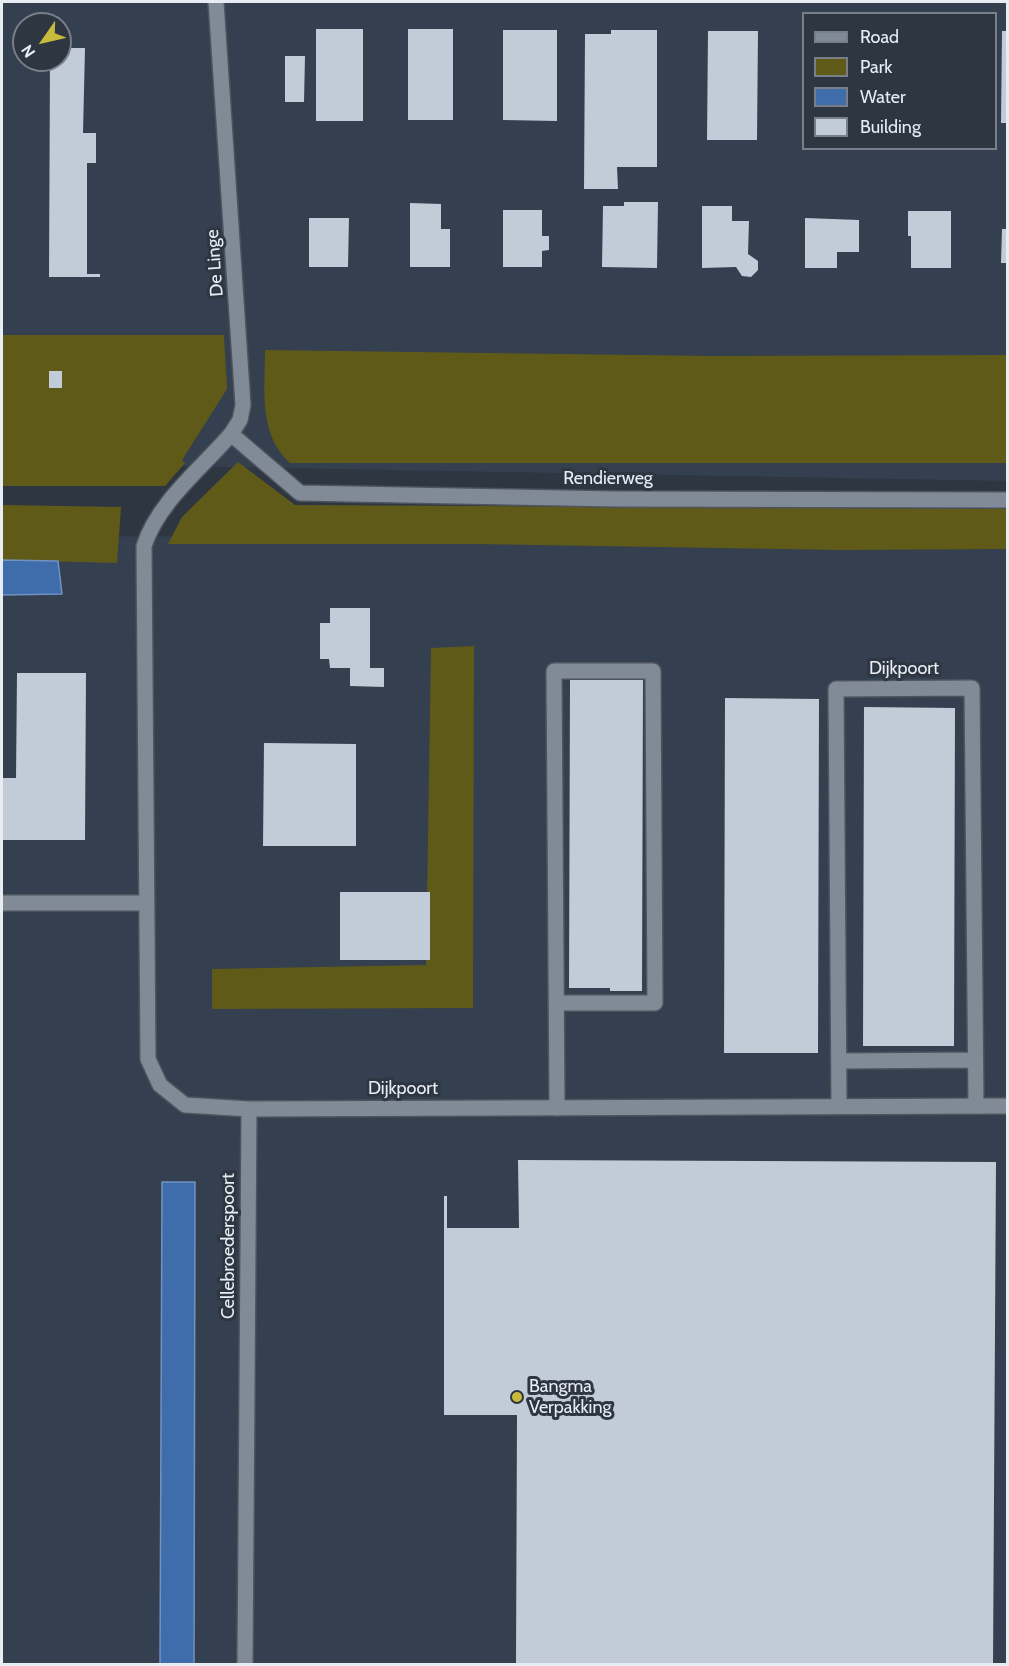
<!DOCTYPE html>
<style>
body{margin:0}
#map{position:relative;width:1009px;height:1666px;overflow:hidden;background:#2e3641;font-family:Cabin,sans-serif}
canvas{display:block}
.frame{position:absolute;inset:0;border:3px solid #e8edf4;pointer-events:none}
.legend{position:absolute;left:802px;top:12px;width:195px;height:138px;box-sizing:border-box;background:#2e3641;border:2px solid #787f89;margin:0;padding:8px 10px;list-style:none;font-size:18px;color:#e8edf4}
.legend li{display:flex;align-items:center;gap:12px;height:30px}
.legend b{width:30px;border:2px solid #787f89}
.north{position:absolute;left:12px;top:12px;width:60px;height:60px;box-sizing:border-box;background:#2e3641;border:2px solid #787f89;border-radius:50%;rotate:236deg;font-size:16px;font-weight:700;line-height:24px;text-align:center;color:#e8edf4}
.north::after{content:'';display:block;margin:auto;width:21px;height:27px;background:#c7bb3c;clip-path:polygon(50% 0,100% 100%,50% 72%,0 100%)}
</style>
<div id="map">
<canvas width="1009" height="1666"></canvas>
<div class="frame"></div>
<ul class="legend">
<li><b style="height:8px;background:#818a97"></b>Road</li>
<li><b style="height:16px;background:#605a19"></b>Park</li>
<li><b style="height:16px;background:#3f6dab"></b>Water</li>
<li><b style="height:16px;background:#c2ccd9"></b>Building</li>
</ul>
<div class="north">N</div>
</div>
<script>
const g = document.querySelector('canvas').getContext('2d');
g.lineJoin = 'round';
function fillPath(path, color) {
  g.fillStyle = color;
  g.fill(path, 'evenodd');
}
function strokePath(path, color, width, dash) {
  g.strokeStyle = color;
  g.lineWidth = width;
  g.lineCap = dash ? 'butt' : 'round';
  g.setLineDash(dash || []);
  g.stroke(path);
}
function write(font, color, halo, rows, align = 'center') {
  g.font = font + ' Cabin,sans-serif';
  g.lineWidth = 6;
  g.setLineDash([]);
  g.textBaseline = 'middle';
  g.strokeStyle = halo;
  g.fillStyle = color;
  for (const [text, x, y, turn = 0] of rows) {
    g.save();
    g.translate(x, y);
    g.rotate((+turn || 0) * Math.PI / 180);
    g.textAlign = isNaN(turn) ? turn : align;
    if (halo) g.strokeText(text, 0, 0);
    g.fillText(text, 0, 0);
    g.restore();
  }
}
const built = new Path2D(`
 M 2,2 L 1007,2 L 1007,481 L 2,463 ZM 804,14 L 996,14 L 996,148 L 804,148 ZM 24,24 L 60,24 L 60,60 L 24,60 Z
 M 2,536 L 1007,538 L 1007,1664 L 2,1664 Z`);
const green = new Path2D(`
 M 2,335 L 224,335 L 227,389 L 182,460 L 185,463 L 165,486 L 2,486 Z
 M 265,350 L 711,356 L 1007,355 L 1007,463 L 290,463 C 258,434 265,390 265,350 Z
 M 238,462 L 295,505 L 1007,509 L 1007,549 L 841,550 L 475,544 L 168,544 L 182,517 Z
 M 2,505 L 121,507 L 117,563 L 2,560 Z
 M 474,646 L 473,1008 L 212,1009 L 212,969 L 426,965 L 431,648 Z`);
const water = new Path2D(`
 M 2,560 L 58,561 L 62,594 L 2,595 Z
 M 162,1182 L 195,1182 L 194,1664 L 160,1664 Z`);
const building = new Path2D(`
 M 316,29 L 363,29 L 363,121 L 316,121 Z
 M 408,29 L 453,29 L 453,120 L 408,120 Z
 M 503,30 L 557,30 L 557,121 L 503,120 Z
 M 611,30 L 657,30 L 657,167 L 617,167 L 618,189 L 584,189 L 585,34 L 611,34 Z
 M 708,31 L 758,31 L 757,140 L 707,140 Z
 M 1002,31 L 1008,31 L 1008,123 L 1001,123 Z
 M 60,48 L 85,48 L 83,133 L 96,133 L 96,163 L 87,163 L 87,274 L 100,274 L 100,277 L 49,277 L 50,60 L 60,60 Z
 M 285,56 L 305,56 L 304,102 L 285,102 Z
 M 624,202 L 658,202 L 657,268 L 602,267 L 603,206 L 624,206 Z
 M 410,203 L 441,204 L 441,229 L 450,229 L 450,267 L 410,267 Z
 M 702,206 L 732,206 L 732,221 L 749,221 L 748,254 L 758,261 L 758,270 L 751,277 L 742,276 L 736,267 L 702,268 Z
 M 503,210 L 542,210 L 542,236 L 549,236 L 549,250 L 542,251 L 542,267 L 503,267 Z
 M 908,211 L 951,211 L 951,268 L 911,268 L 911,236 L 908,236 Z
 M 309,218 L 349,218 L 348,267 L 309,267 Z
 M 805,218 L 859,220 L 859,252 L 837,252 L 837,268 L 805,268 Z
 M 1002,229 L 1008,229 L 1008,263 L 1001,263 Z
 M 49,371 L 62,371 L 62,388 L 49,388 Z
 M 330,608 L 370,608 L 370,668 L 384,668 L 384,687 L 350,686 L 350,668 L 330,668 L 329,659 L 320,659 L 320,623 L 330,623 Z
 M 17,673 L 86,673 L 85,840 L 2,840 L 2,778 L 16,778 Z
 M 570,679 L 643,679 L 642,991 L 610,991 L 610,988 L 569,988 Z
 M 725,698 L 819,699 L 818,1053 L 724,1053 Z
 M 864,707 L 955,708 L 954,1046 L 863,1046 Z
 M 264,743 L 356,744 L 356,846 L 263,846 Z
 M 340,892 L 430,892 L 430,960 L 340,960 Z
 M 518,1160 L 996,1162 L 993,1664 L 516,1664 L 517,1415 L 444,1415 L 444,1196 L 447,1196 L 447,1228 L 519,1228 Z`);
const lane = new Path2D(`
 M 556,1003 L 655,1003 L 653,671 L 554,671 L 557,1108
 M 839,1061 L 975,1060
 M 839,1106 L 836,689 L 972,688 L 976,1106`);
const street = new Path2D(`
 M 216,2 L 243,405 L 240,420 L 231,434 C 201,469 158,502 144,546 L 148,1059 L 160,1085 L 185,1105 L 249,1109 L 245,1664
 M 231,434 L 300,493 L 615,499 L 1008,500
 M 2,903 L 146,903
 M 249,1109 L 1008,1106`);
const markers = [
 [517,1397,6,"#c7bb3c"]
];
const streetNames = [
 ["De Linge",215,263,-94],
 ["Rendierweg",608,479],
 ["Dijkpoort",904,669],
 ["Dijkpoort",403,1089],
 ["Cellebroederspoort",229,1246,-90]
];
const poiNames = [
 ["Bangma",529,1387],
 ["Verpakking",529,1408]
];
fillPath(built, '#343f4f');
fillPath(green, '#605a19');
fillPath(water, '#3f6dab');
strokePath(water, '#7293c1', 1.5);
fillPath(building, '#c2ccd9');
strokePath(lane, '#4d545c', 18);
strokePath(street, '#4d545c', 18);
strokePath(lane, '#818a97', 15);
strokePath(street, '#818a97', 15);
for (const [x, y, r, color] of markers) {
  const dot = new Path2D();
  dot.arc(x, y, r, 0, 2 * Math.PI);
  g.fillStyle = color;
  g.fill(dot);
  strokePath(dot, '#2e3641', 2);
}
write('18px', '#e8edf4', '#2e3641', streetNames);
write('18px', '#e8edf4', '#2e3641', poiNames, 'left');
</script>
